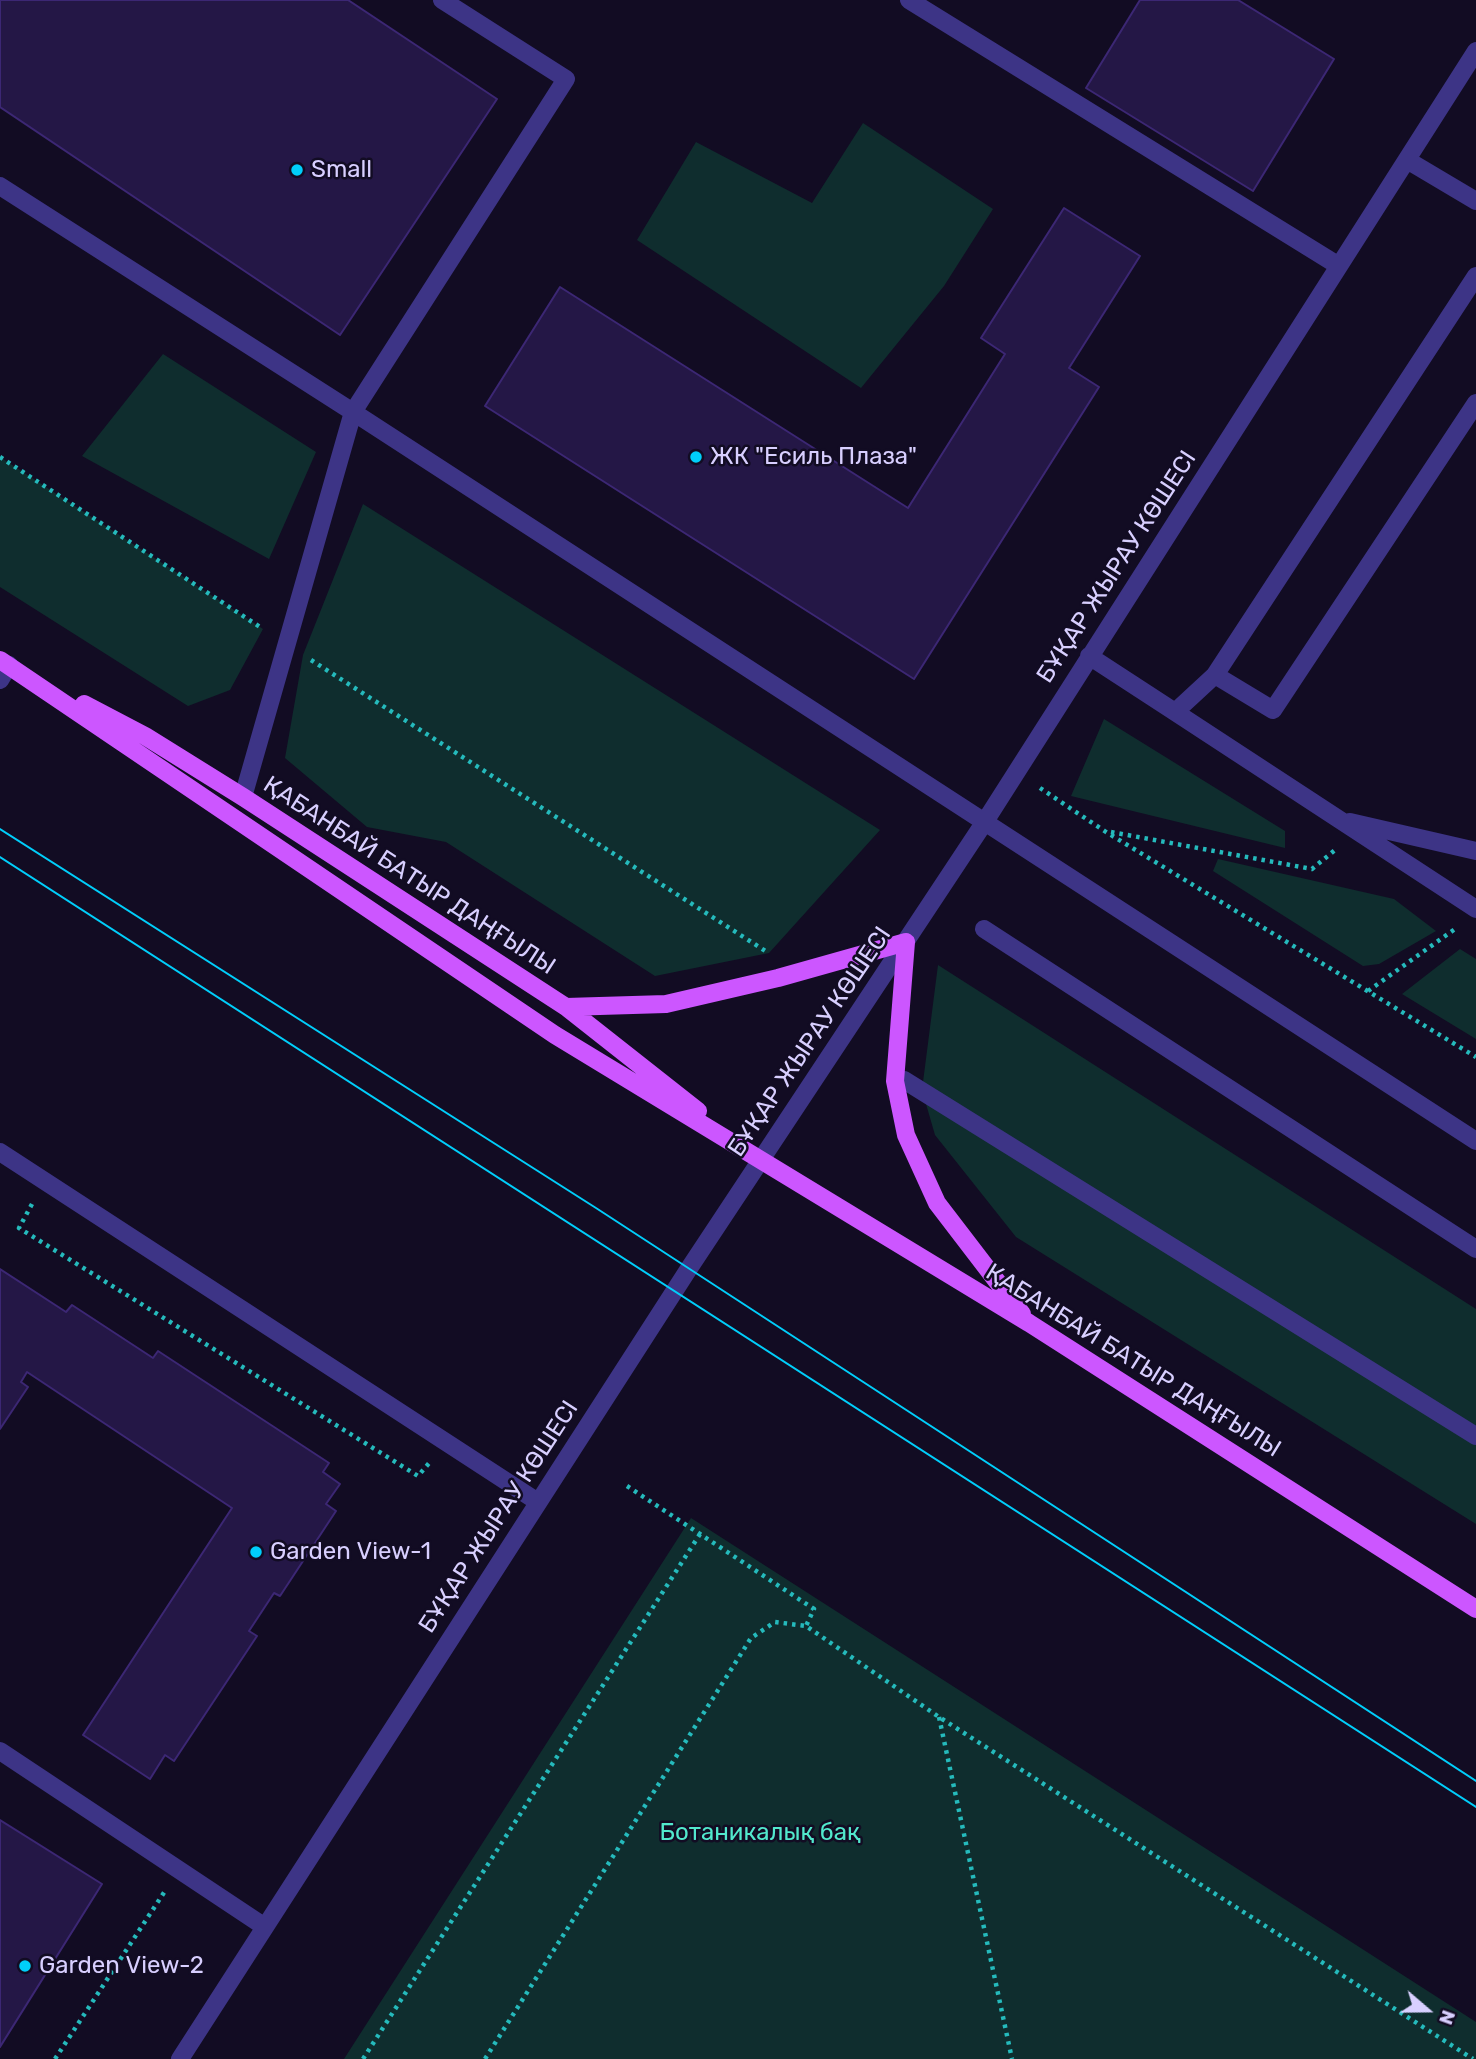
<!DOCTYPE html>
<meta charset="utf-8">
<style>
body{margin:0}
#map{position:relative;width:1476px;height:2059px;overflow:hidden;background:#120c23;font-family:Rubik,sans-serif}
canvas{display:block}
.north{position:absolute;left:1392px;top:1975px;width:70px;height:70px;-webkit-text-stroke:5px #120c23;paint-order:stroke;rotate:110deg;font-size:19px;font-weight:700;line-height:28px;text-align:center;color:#d8cfff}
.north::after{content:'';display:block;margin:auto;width:24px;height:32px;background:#d8cfff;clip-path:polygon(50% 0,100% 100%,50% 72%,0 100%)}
</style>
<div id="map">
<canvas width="1476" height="2059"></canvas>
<div class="north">N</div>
</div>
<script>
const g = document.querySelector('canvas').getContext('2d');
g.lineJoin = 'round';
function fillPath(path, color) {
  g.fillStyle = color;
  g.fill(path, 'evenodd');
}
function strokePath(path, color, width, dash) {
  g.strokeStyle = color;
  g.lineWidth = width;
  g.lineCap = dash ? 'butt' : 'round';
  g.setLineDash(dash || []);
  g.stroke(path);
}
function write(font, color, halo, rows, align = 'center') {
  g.font = font + ' Rubik,sans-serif';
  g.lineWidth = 5;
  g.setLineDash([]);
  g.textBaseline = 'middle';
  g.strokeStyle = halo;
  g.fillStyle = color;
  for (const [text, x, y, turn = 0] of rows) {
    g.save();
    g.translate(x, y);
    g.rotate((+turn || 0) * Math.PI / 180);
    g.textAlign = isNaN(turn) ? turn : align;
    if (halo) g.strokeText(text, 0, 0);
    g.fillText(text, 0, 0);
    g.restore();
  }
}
const green = new Path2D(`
 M 863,123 L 993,209 L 944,286 L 861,388 L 637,240 L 696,142 L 812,203 Z
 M 163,354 L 316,452 L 269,559 L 82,456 Z
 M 0,457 L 263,629 L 230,690 L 188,706 L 0,587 Z
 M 363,504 L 880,830 L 769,953 L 655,976 L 446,842 L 367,827 L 285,758 L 303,655 Z
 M 1104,719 L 1285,831 L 1285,848 L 1071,796 Z
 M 1218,859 L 1394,899 L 1436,931 L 1379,964 L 1363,966 L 1213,871 Z
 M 1460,949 L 1476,959 L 1476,1039 L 1402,994 Z
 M 938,965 L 1476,1309 L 1476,1524 L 1016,1237 L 935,1135 L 922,1090 Z
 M 691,1518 L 1476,2022 L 1476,2059 L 344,2059 Z`);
const building = new Path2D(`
 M 0,0 L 348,0 L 497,99 L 340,335 L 0,107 Z
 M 1140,0 L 1238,0 L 1334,59 L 1253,191 L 1086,88 Z
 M 1064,208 L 1140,256 L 1069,368 L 1099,387 L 914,679 L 485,406 L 560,287 L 908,508 L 1005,354 L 981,338 Z
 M 0,1269 L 66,1312 L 72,1305 L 153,1358 L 158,1351 L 329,1463 L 323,1472 L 340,1484 L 326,1504 L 336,1511 L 280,1596 L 274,1593 L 249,1631 L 257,1636 L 174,1761 L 165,1755 L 150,1779 L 83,1735 L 232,1508 L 27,1372 L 21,1382 L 28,1387 L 0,1429 Z
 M 0,1820 L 102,1884 L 0,2047 Z`);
const path = new Path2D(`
 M 0,457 L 263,629
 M 311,660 L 767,952
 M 1040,788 L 1106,832 L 1476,1057
 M 1111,832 L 1312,869 L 1335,850
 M 1368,991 L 1455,929
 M 32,1204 L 19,1228 L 418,1476 L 430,1462
 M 627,1486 L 814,1609 L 806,1626
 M 939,1717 L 1012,2059
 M 55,2059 L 165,1891
 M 363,2059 L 700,1534
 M 485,2059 L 751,1638 L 775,1622 L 806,1626 L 939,1717 L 1473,2059`);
const minor = new Path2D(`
 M 909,0 L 1339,266
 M 1407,160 L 1476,201
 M 0,186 L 353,412 L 1476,1141
 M 1089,656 L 1175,712 L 1215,675 L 1476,276
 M 1215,675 L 1273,710 L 1476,403
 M 0,680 L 9,665
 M 1175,712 L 1476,909
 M 243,797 L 353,412 L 566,79 L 442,0
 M 1350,822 L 1476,851
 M 984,929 L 1476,1249
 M 904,1080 L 1476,1436
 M 0,1152 L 538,1502
 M 0,1751 L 265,1927
 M 180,2059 L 688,1270 L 984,823 L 1476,51`);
const major = new Path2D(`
 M 0,660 L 555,1035 L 1029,1323 L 1476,1609
 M 84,704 L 145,736 L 243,797 L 566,1007 L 698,1111
 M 566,1007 L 666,1004 L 778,978 L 906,942 L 895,1081 L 906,1135 L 937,1203 L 1022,1314`);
const tram = new Path2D(`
 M 0,829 L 596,1208 L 1476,1781
 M 0,857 L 1476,1807`);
const markers = [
 [297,170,7,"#00cefa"],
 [696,457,7,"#00cefa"],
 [256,1552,7,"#00cefa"],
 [25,1966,7,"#00cefa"]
];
const poiNames = [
 ["Small",311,170],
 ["ЖК \"Есиль Плаза\"",710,457],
 ["Garden View-1",270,1552],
 ["Garden View-2",39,1966]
];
const streetNames = [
 ["БҰҚАР ЖЫРАУ КӨШЕСІ",1117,567,-57],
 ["ҚАБАНБАЙ БАТЫР ДАҢҒЫЛЫ",409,876,33],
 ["БҰҚАР ЖЫРАУ КӨШЕСІ",810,1042,-56],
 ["ҚАБАНБАЙ БАТЫР ДАҢҒЫЛЫ",1133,1361,32],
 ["БҰҚАР ЖЫРАУ КӨШЕСІ",499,1517,-57]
];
const parkNames = [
 ["Ботаникалық бақ",760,1833]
];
fillPath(green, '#0f2d2e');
fillPath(building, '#241746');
strokePath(building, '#3c2774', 2);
strokePath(path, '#25babc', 4.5, [3.5, 5]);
strokePath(minor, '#3d3486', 18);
strokePath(major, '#cc56ff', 18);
strokePath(tram, '#00cefa', 2);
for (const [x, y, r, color] of markers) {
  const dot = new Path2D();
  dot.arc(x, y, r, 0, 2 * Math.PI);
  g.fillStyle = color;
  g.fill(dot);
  strokePath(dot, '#120c23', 2.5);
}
write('24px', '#d8cfff', '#120c23', poiNames, 'left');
write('24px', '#d8cfff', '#120c23', streetNames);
write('24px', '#52e8cd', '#120c23', parkNames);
</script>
